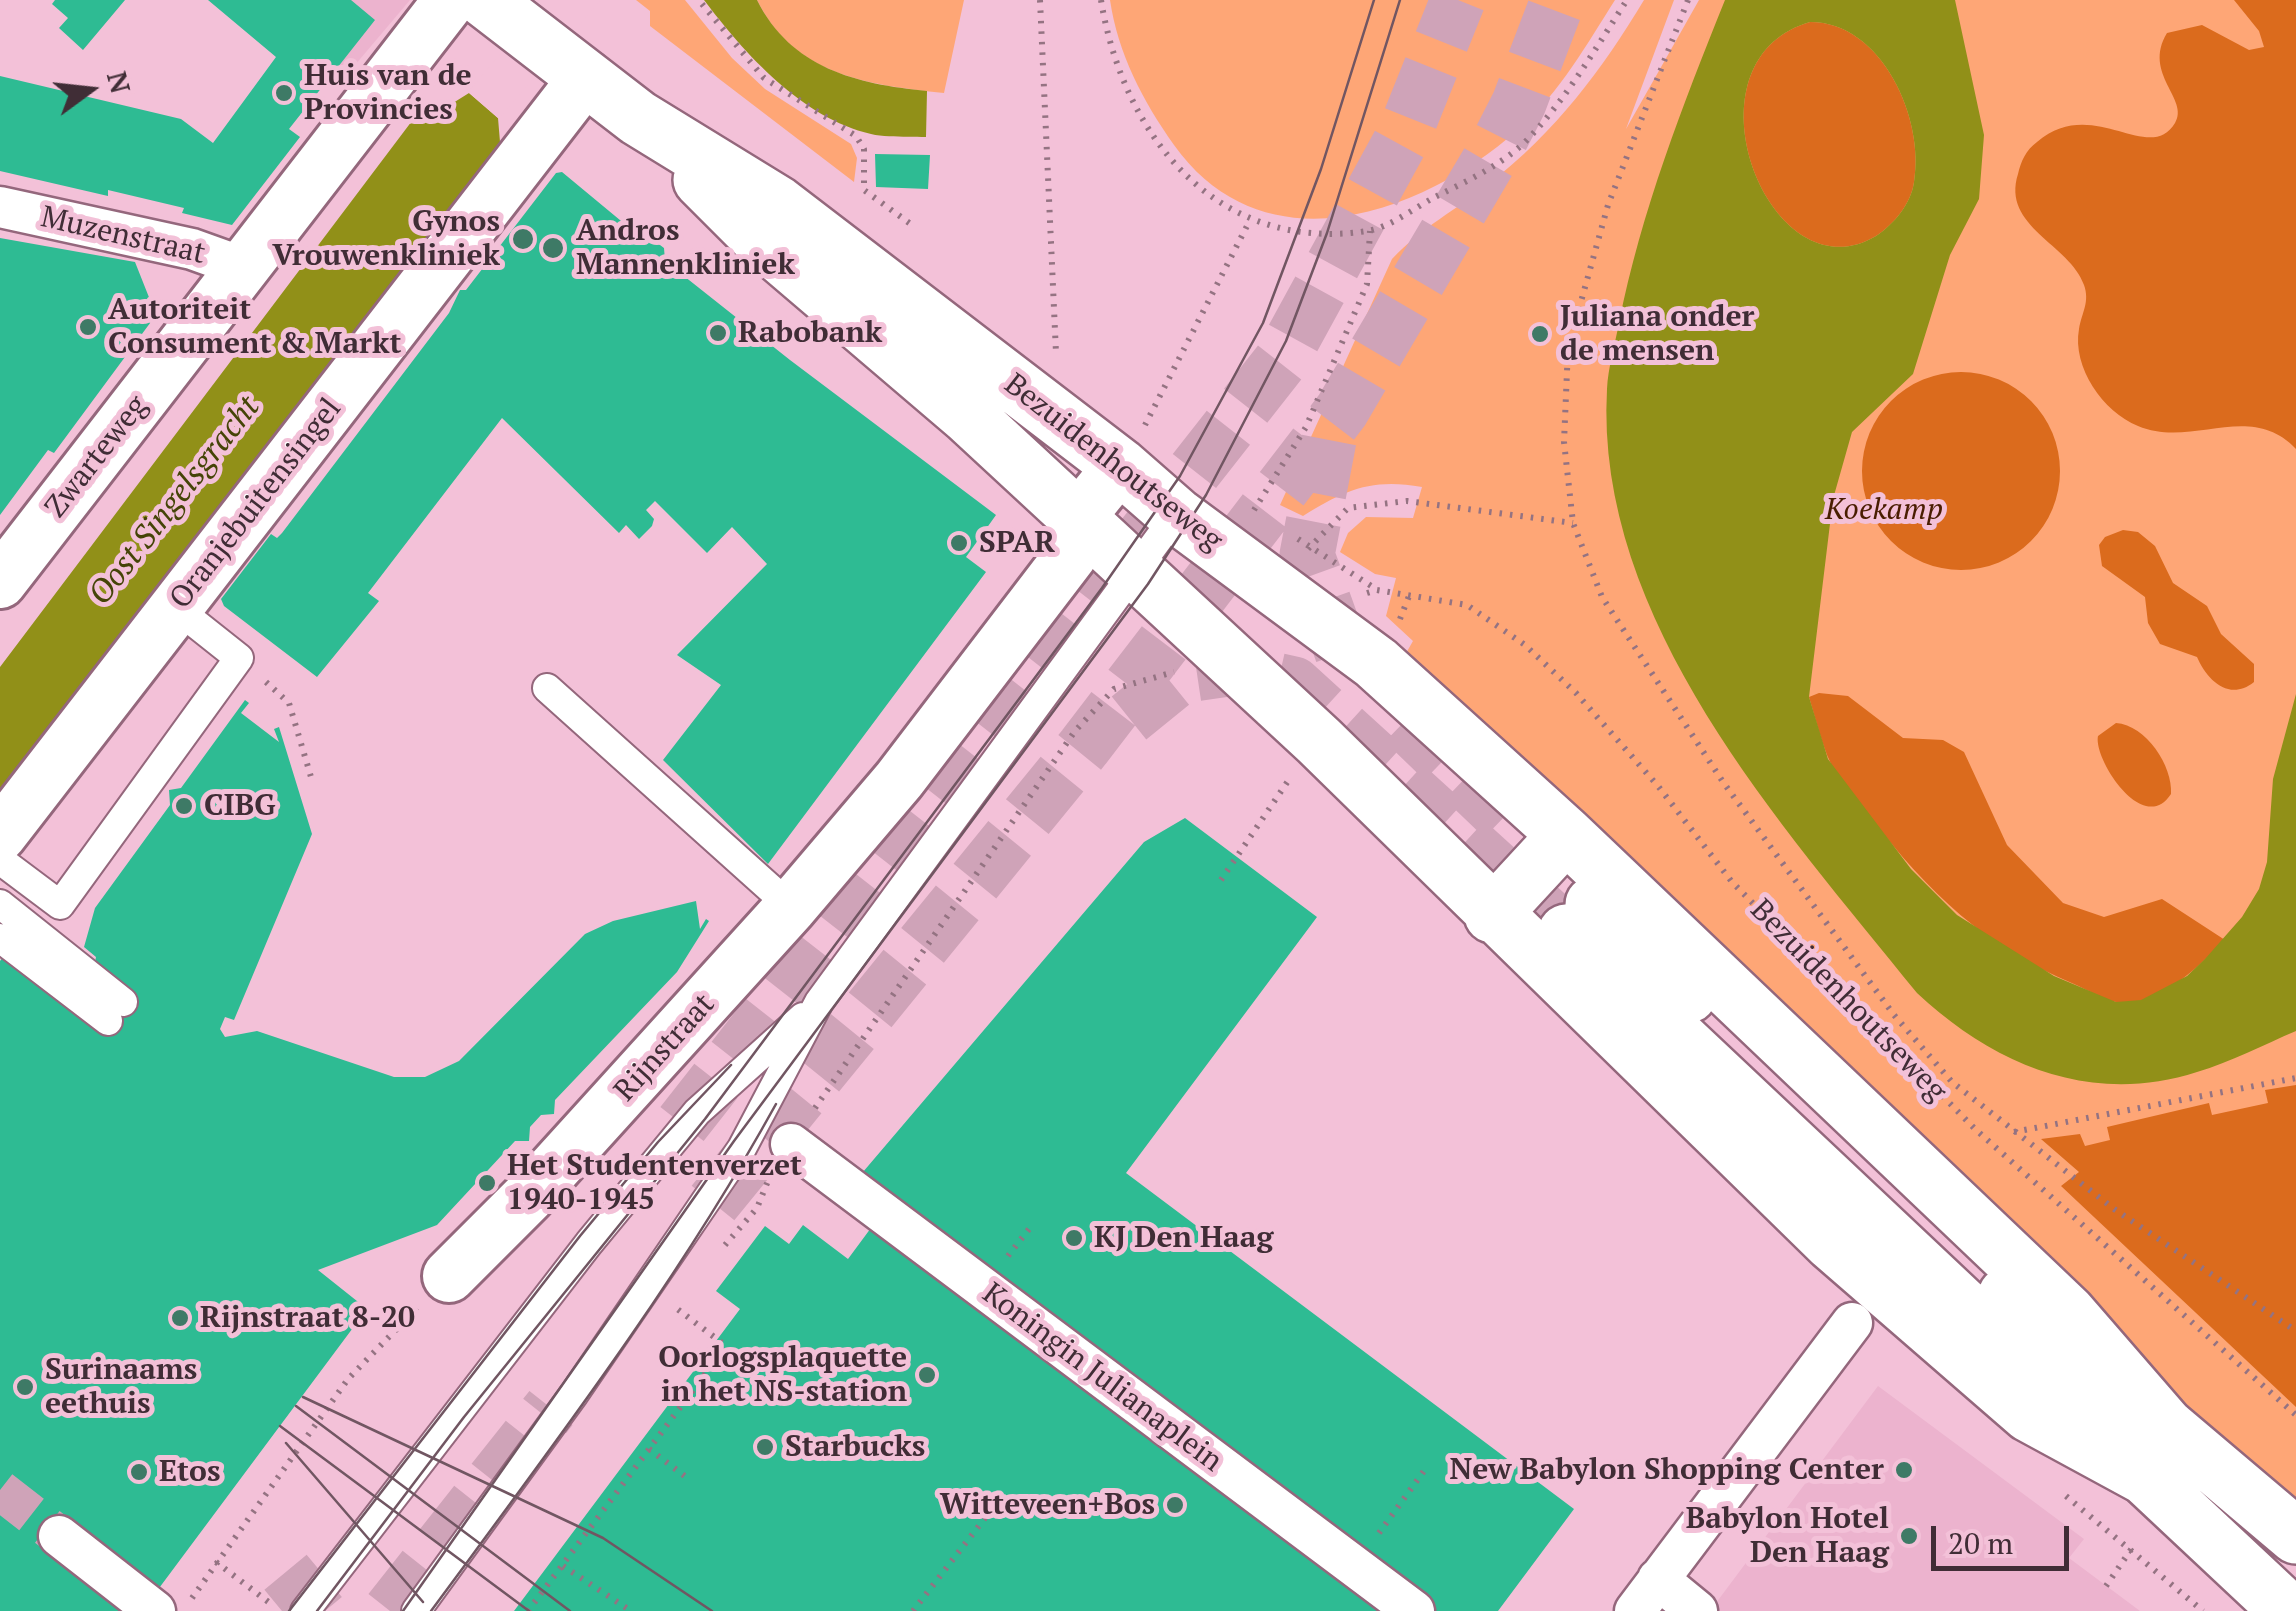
<!DOCTYPE html>
<style>
body{margin:0}
#map{position:relative;width:2296px;height:1611px;overflow:hidden;background:#f3c1d8;font-family:"PT Serif",serif}
canvas{display:block}
.north{position:absolute;left:40px;top:40px;width:100px;height:100px;-webkit-text-stroke:8px #f3c1d8;paint-order:stroke;rotate:75deg;font-size:28px;font-weight:700;line-height:40px;text-align:center;color:#402d36}
.north::after{content:'';display:block;margin:auto;width:35px;height:45px;background:#402d36;clip-path:polygon(50% 0,100% 100%,50% 72%,0 100%)}
.scale{position:absolute;left:1931px;top:1526px;width:138px;height:45px;box-sizing:border-box;border:5px solid #402d36;border-top:0;padding-left:12px;font-size:30px;line-height:35px;white-space:nowrap;color:#402d36;-webkit-text-stroke:8px #f3c1d8;paint-order:stroke}
</style>
<div id="map">
<canvas width="2296" height="1611"></canvas>
<div class="north">N</div>
<div class="scale">20 m</div>
</div>
<script>
const g = document.querySelector('canvas').getContext('2d');
g.lineJoin = 'round';
function fillPath(path, color) {
  g.fillStyle = color;
  g.fill(path, 'evenodd');
}
function strokePath(path, color, width, dash) {
  g.strokeStyle = color;
  g.lineWidth = width;
  g.lineCap = dash ? 'butt' : 'round';
  g.setLineDash(dash || []);
  g.stroke(path);
}
function write(font, color, halo, rows, align = 'center') {
  g.font = font + ' "PT Serif",serif';
  g.lineWidth = 10;
  g.setLineDash([]);
  g.textBaseline = 'middle';
  g.strokeStyle = halo;
  g.fillStyle = color;
  for (const [text, x, y, turn = 0] of rows) {
    g.save();
    g.translate(x, y);
    g.rotate((+turn || 0) * Math.PI / 180);
    g.textAlign = isNaN(turn) ? turn : align;
    if (halo) g.strokeText(text, 0, 0);
    g.fillText(text, 0, 0);
    g.restore();
  }
}
const built = new Path2D(`
 M 253,0 L 410,0 L 344,78 Z
 M 1878,1386 L 2084,1539 L 2069,1558 L 2140,1611 L 1710,1611 Z`);
const green = new Path2D(`
 M 636,0 L 685,0 L 732,58 L 765,89 L 851,144 L 857,158 L 854,182 L 650,26 L 650,11 Z
 M 757,0 L 964,0 L 944,93 C 867,85 794,75 757,0 Z
 M 1110,0 L 1615,0 C 1587,44 1560,92 1520,128 C 1422,215 1264,271 1174,145 C 1143,101 1118,54 1110,0 Z
 M 1644,0 L 1674,0 L 1626,129 L 1699,0 L 2296,0 L 2296,1514 L 1397,669 L 1413,641 L 1386,616 L 1396,578 L 1375,574 L 1340,552 L 1348,533 L 1366,517 L 1413,518 L 1422,487 C 1371,478 1345,490 1303,516 L 1280,505 L 1392,259 C 1422,227 1456,210 1490,183 C 1555,132 1602,70 1644,0 Z`);
const forest = new Path2D(`
 M 2234,0 L 2296,0 L 2296,449 C 2250,400 2192,449 2138,426 C 2103,412 2072,367 2079,329 C 2082,312 2090,302 2084,285 C 2070,244 2001,227 2018,174 C 2021,161 2026,150 2037,142 C 2093,94 2149,166 2175,123 C 2190,99 2142,74 2167,33 L 2202,25 L 2249,50 L 2264,47 L 2259,31 Z
 M 1810,22 C 1882,22 1925,119 1914,182 C 1911,204 1894,224 1876,236 C 1770,300 1676,61 1810,22 Z
 M1862 471a99 99 0 1 1 198 0a99 99 0 1 1-198 0Z
 M 2123,530 L 2138,532 L 2155,546 L 2173,583 L 2207,606 L 2221,634 L 2254,664 L 2254,682 C 2229,702 2207,680 2197,657 L 2160,644 L 2148,623 L 2145,597 L 2102,566 L 2099,545 L 2105,537 Z
 M 1819,693 L 1848,696 L 1903,738 L 1943,740 L 1964,752 L 2007,845 L 2063,903 L 2104,917 L 2162,899 L 2225,940 C 2199,966 2157,1009 2116,1002 C 2102,1000 2087,989 2074,984 C 1985,947 1928,892 1871,818 C 1856,799 1836,778 1827,755 C 1820,737 1815,717 1809,697 Z
 M 2116,723 C 2146,725 2173,766 2171,794 C 2143,837 2093,758 2098,736 Z
 M 2296,1085 L 2296,1407 L 2061,1186 L 2079,1172 L 2041,1139 L 2080,1134 L 2085,1146 L 2110,1140 L 2107,1127 L 2209,1103 L 2212,1115 L 2268,1103 L 2265,1090 Z`);
const water = new Path2D(`
 M 704,0 L 757,0 C 791,68 856,84 927,91 L 926,137 C 909,136 888,138 871,134 C 802,118 745,54 704,0 Z
 M 1725,0 L 1955,0 L 1984,135 L 1979,199 L 1950,255 L 1913,374 L 1852,432 L 1833,499 L 1809,697 L 1828,759 L 1911,869 L 1957,915 L 2054,976 L 2116,1002 L 2141,1000 L 2187,976 L 2205,959 L 2242,917 L 2259,889 L 2267,862 L 2273,779 L 2296,694 L 2296,1031 C 2263,1045 2231,1062 2197,1072 C 2091,1106 1994,1065 1917,993 C 1782,825 1594,620 1607,389 C 1608,368 1615,344 1619,323 C 1641,212 1683,104 1725,0 ZM 1810,22 C 1882,22 1925,119 1914,182 C 1911,204 1894,224 1876,236 C 1770,300 1676,61 1810,22 Z
 M 469,93 L 498,118 L 500,142 L 0,794 L 0,667 L 427,101 L 445,108 Z`);
const pier = new Path2D(`
 M 547,0 L 601,0 L 499,119 L 468,92 Z`);
const building = new Path2D(`
 M 55,0 L 125,0 L 83,50 L 59,28 L 68,18 L 52,4 Z
 M 208,0 L 351,0 L 375,20 L 289,129 L 300,137 L 232,225 L 182,213 L 184,208 L 108,190 L 108,196 L 0,171 L 0,76 L 181,119 L 213,143 L 276,57 Z
 M 875,154 L 930,155 L 928,189 L 876,187 Z
 M 562,172 L 644,240 L 652,239 L 664,248 L 665,261 L 790,360 L 996,515 L 966,557 L 986,572 L 768,864 L 663,760 L 721,685 L 677,655 L 767,564 L 732,527 L 707,553 L 655,501 L 646,510 L 654,519 L 652,526 L 639,539 L 626,525 L 619,533 L 502,418 L 368,593 L 379,601 L 317,677 L 224,606 L 221,599 L 271,534 L 277,538 L 282,533 L 449,313 L 460,290 L 466,290 L 556,173 Z
 M 0,238 L 135,262 L 156,315 L 54,453 L 48,450 L 0,515 Z
 M 245,700 L 249,703 L 241,713 L 279,742 L 274,729 L 279,727 L 312,834 L 234,1020 L 225,1017 L 220,1029 L 225,1037 L 257,1031 L 394,1077 L 425,1077 L 459,1061 L 585,934 L 613,921 L 696,901 L 700,929 L 706,919 L 709,921 L 677,972 L 555,1100 L 554,1114 L 541,1115 L 530,1127 L 529,1141 L 515,1141 L 437,1225 L 318,1270 L 367,1309 L 142,1611 L 0,1611 L 0,961 L 3,957 L 94,967 L 96,957 L 84,947 L 95,908 L 170,805 L 169,790 L 181,788 Z
 M 1185,818 L 1317,917 L 1126,1173 L 1574,1509 L 1498,1611 L 1435,1611 L 1060,1331 L 1415,1611 L 514,1611 L 740,1309 L 716,1291 L 765,1226 L 789,1244 L 803,1225 L 848,1259 L 882,1213 L 857,1179 L 1144,842 Z`);
const pedestrianTunnel = new Path2D(`
 M 0,1490 L 59,1536`);
const primaryTunnel = new Path2D(`
 M 1329,440 L 1307,555 L 1343,655
 M 1129,718 L 1181,676 L 1228,669 L 1294,684 L 1566,932
 M 1404,722 L 1593,904
 M 682,1124 L 1280,362 L 1404,135 L 1458,0
 M 713,1203 L 1084,747 L 1342,410 L 1494,152 L 1519,103 L 1558,0
 M 282,1611 L 330,1571
 M 390,1611 L 551,1408`);
const path = new Path2D(`
 M 1040,0 L 1056,353
 M 1101,0 C 1123,136 1217,254 1367,231 C 1389,228 1414,208 1435,197 C 1465,182 1500,166 1525,142 C 1566,100 1595,49 1627,0
 M 1688,0 L 1608,205 L 1568,348 L 1564,442 L 1573,523 L 1602,597 L 1723,782 L 1894,1015 L 1952,1082 L 2114,1209 L 2296,1331
 M 702,4 L 764,78 L 856,136 L 864,149 L 864,190 L 912,225
 M 1145,425 L 1249,222
 M 1254,510 L 1306,427 L 1367,284 L 1370,231
 M 1298,539 L 1376,589
 M 1308,549 L 1348,508 L 1407,501 L 1573,523
 M 1367,593 L 1377,590 L 1467,605 L 1525,645 L 1576,693 L 1658,786 L 1732,882 L 1975,1129 L 2296,1415
 M 1400,619 L 1409,596
 M 266,682 L 289,703 L 311,777
 M 1221,880 L 1288,781
 M 815,1108 L 1075,731 L 1114,689 L 1174,672
 M 2014,1132 L 2296,1078
 M 725,1245 L 757,1208 L 768,1181
 M 1008,1256 L 1029,1229
 M 649,1449 L 686,1477
 M 2066,1496 L 2203,1611
 M 1379,1533 L 1426,1468
 M 216,1562 L 271,1604
 M 563,1566 L 631,1611
 M 2106,1586 L 2132,1548
 M 192,1598 L 348,1379 L 417,1308
 M 528,1611 L 726,1346 L 676,1308
 M 913,1611 L 1002,1496`);
const service = new Path2D(`
 M 547,688 L 791,907
 M 0,860 L 60,905 L 239,658 L 176,608
 M 0,904 L 123,1002
 M 0,938 L 108,1021
 M 305,1611 L 589,1243 L 697,1112 L 803,1017
 M 416,1611 L 574,1394 L 742,1148 L 819,1002 L 1176,515`);
const pedestrian = new Path2D(`
 M 0,207 L 192,249 L 245,268
 M 791,1144 L 1414,1611
 M 59,1536 L 155,1611
 M 1658,1579 L 1697,1611
 M 1635,1611 L 1852,1323`);
const minor = new Path2D(`
 M 0,582 L 450,0
 M 0,835 L 586,77
 M 449,1276 L 528,1197 L 791,907 L 899,780 L 1071,555 L 1078,518 L 1120,466`);
const tertiary = new Path2D(`
 M 485,0 L 638,118 L 778,204 L 1120,466 L 1176,515 L 1376,663 L 1566,835 L 2068,1313 L 2166,1426 L 2296,1536
 M 701,180 L 756,235 L 968,416 L 1319,741 L 1832,1243 L 2029,1414 L 2145,1477 L 2288,1611
 M 1492,915 L 1566,835`);
const primary = new Path2D(`
 M 1593,904 L 1689,995
 M 1566,932 L 2145,1477
 M 2006,1295 L 2048,1335 L 2166,1426`);
const tram = new Path2D(`
 M 303,1397 L 603,1538 L 712,1611
 M 296,1406 L 570,1611
 M 280,1426 L 529,1611
 M 286,1443 L 423,1602
 M 289,1611 L 580,1236 L 658,1142 L 731,1065
 M 317,1611 L 464,1417 L 705,1119 L 1102,588 L 1180,476 L 1263,323 L 1321,169 L 1374,0
 M 403,1611 L 734,1141 L 1148,584 L 1206,495 L 1286,341 L 1327,233 L 1400,0
 M 431,1611 C 552,1447 678,1282 776,1104`);
const markers = [
 [284,93,10,"#3e7a66"],
 [523,239,12,"#3e7a66"],
 [553,248,12,"#3e7a66"],
 [88,327,10,"#3e7a66"],
 [718,333,10,"#3e7a66"],
 [1540,334,10,"#3e7a66"],
 [959,543,10,"#3e7a66"],
 [184,806,10,"#3e7a66"],
 [487,1183,10,"#3e7a66"],
 [1074,1238,10,"#3e7a66"],
 [180,1318,10,"#3e7a66"],
 [927,1375,10,"#3e7a66"],
 [25,1387,10,"#3e7a66"],
 [765,1447,10,"#3e7a66"],
 [1904,1470,10,"#3e7a66"],
 [139,1472,10,"#3e7a66"],
 [1175,1505,10,"#3e7a66"],
 [1909,1536,10,"#3e7a66"]
];
const poiNames = [
 ["Huis van de",304,76],
 ["Provincies",304,110],
 ["Gynos",500,222,"right"],
 ["Vrouwenkliniek",500,256,"right"],
 ["Andros",576,231],
 ["Mannenkliniek",576,265],
 ["Autoriteit",108,310],
 ["Consument & Markt",108,344],
 ["Juliana onder",1560,317],
 ["de mensen",1560,351],
 ["Rabobank",738,333],
 ["SPAR",979,543],
 ["CIBG",204,806],
 ["Het Studentenverzet",507,1166],
 ["1940-1945",507,1200],
 ["KJ Den Haag",1094,1238],
 ["Rijnstraat 8-20",200,1318],
 ["Oorlogsplaquette",907,1358,"right"],
 ["in het NS-station",907,1392,"right"],
 ["Surinaams",45,1370],
 ["eethuis",45,1404],
 ["Starbucks",785,1447],
 ["New Babylon Shopping Center",1884,1470,"right"],
 ["Etos",159,1472],
 ["Witteveen+Bos",1155,1505,"right"],
 ["Babylon Hotel",1889,1519,"right"],
 ["Den Haag",1889,1553,"right"]
];
const streetNames = [
 ["Muzenstraat",123,236,13],
 ["Zwarteweg",97,457,-52],
 ["Bezuidenhoutseweg",1113,463,38],
 ["Oranjebuitensingel",256,504,-52],
 ["Bezuidenhoutseweg",1848,1001,46],
 ["Rijnstraat",665,1048,-48],
 ["Koningin Julianaplein",1102,1378,37]
];
const parkNames = [
 ["Koekamp",1884,510]
];
const waterNames = [
 ["Oost Singelsgracht",175,501,-52]
];
fillPath(built, '#ecb3ce');
fillPath(green, '#fea676');
fillPath(forest, '#db6b1d');
fillPath(water, '#919018');
fillPath(pier, '#f3c1d8');
fillPath(building, '#2ebb93');
strokePath(pedestrianTunnel, '#cfa3b8', 40, [40, 20]);
strokePath(primaryTunnel, '#cfa3b8', 55, [55, 28]);
strokePath(service, '#94677c', 32);
strokePath(pedestrian, '#94677c', 45);
strokePath(minor, '#94677c', 58);
strokePath(tertiary, '#94677c', 60);
strokePath(primary, '#94677c', 60);
strokePath(path, '#947382', 6, [2.5, 8]);
strokePath(service, '#fff', 28);
strokePath(pedestrian, '#fff', 40);
strokePath(minor, '#fff', 52);
strokePath(tertiary, '#fff', 55);
strokePath(primary, '#fff', 55);
strokePath(tram, '#715662', 2.5);
for (const [x, y, r, color] of markers) {
  const dot = new Path2D();
  dot.arc(x, y, r, 0, 2 * Math.PI);
  g.fillStyle = color;
  g.fill(dot);
  strokePath(dot, '#f3c1d8', 4);
}
write('bold 30px', '#402d36', '#f3c1d8', poiNames, 'left');
write('30px', '#402d36', '#f3c1d8', streetNames);
write('italic 30px', '#491d01', '#f3c1d8', parkNames);
write('italic 32px', '#454407', '#f3c1d8', waterNames);
</script>
